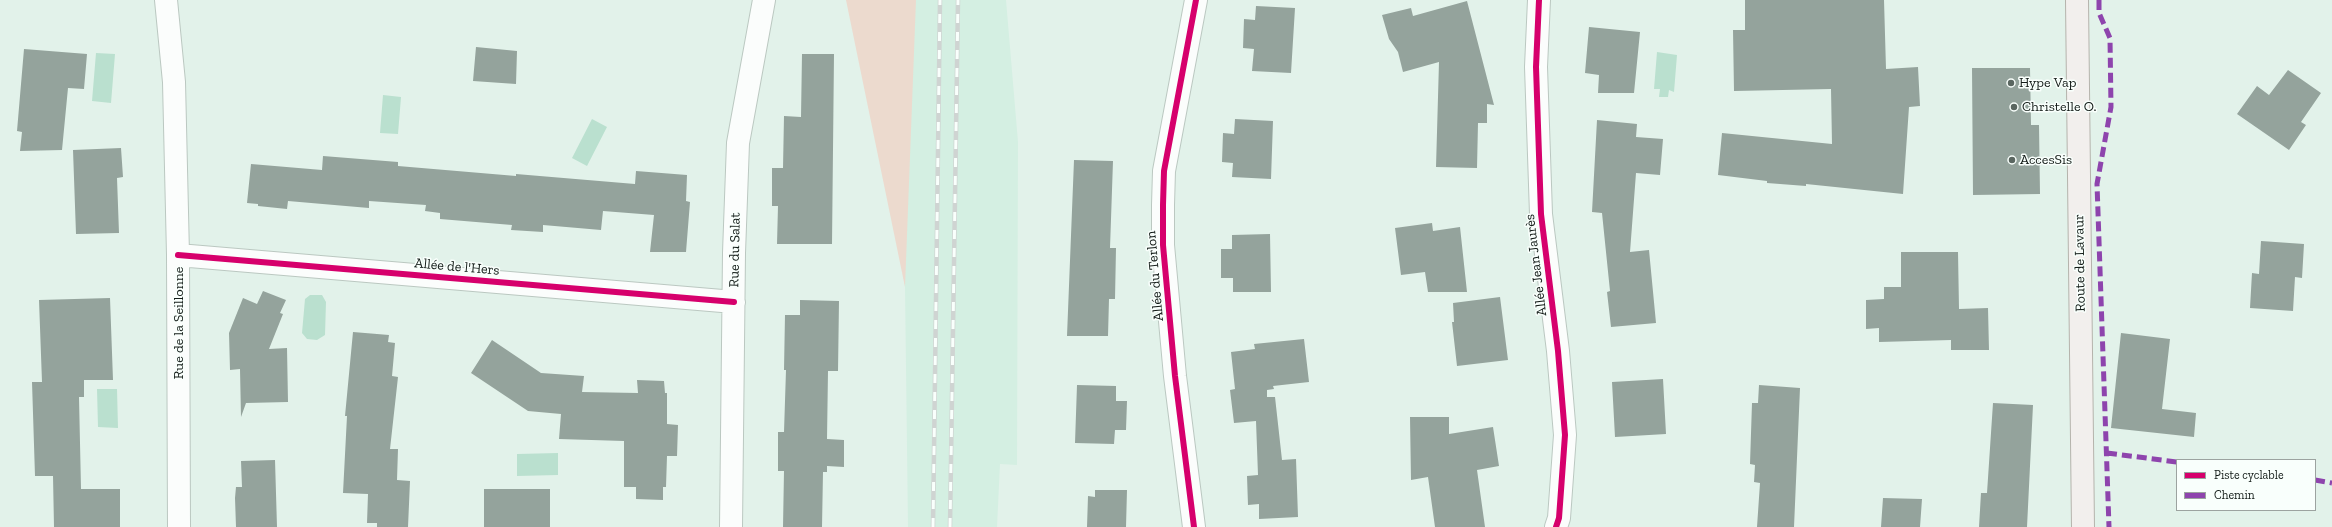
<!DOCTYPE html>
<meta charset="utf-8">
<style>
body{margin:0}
#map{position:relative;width:2332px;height:527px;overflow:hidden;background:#e2f2ea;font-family:"Zilla Slab",serif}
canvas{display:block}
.legend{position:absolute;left:2176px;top:459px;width:140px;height:52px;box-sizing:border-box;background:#f9fffc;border:1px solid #9ca3a0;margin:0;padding:5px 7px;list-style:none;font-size:12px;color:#111a16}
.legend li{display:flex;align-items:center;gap:8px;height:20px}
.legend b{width:20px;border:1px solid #9ca3a0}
</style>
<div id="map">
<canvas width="2332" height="527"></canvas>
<ul class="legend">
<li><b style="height:5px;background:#d6006c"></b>Piste cyclable</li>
<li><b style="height:5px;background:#8e44ad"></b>Chemin</li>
</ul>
</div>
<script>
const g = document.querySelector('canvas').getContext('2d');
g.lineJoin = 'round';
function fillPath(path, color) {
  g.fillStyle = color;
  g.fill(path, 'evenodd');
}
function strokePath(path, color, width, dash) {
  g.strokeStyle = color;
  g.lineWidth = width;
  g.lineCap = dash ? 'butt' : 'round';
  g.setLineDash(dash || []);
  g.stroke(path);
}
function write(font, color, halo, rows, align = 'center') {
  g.font = font + ' "Zilla Slab",serif';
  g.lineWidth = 3;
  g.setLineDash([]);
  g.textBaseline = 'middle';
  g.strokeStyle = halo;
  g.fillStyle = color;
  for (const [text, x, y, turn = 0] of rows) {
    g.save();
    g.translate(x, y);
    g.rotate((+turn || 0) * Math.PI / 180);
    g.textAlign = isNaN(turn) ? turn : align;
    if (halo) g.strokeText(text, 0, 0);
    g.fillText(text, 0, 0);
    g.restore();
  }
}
const built = new Path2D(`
 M 859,0 L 1006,0 L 1018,142 L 1017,465 L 1000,464 L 997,527 L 908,527 L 905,287 Z`);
const green = new Path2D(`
 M 846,0 L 916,0 L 905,287 Z`);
const water = new Path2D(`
 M 1657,52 L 1677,55 L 1674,92 L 1669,90 L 1668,97 L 1659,97 L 1660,89 L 1654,89 Z
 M 96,53 L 115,54 L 111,103 L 92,101 Z
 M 383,95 L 401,97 L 398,134 L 380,133 Z
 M 592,119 L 607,127 L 587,166 L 572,158 Z
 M 310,295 L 322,295 L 326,302 L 325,335 L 317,340 L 307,339 L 302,333 L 305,299 Z
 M 97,389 L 117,389 L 118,428 L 98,427 Z
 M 558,453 L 558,475 L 517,476 L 517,454 Z`);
const building = new Path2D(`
 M 1745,0 L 1884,0 L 1886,69 L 1918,67 L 1920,106 L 1909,107 L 1903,194 L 1806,184 L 1806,186 L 1767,183 L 1767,181 L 1718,175 L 1722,133 L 1832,144 L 1831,89 L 1734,91 L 1733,30 L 1745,30 Z
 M 1467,1 L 1494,105 L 1487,104 L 1487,123 L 1478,123 L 1477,168 L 1436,167 L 1439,62 L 1403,72 L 1398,52 L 1389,39 L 1382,15 L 1411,8 L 1413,16 Z
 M 1256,6 L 1295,8 L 1291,73 L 1252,71 L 1254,49 L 1243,48 L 1244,19 L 1255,20 Z
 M 1589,27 L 1640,32 L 1634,93 L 1598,93 L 1599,75 L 1585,73 Z
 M 476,47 L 517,51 L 516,84 L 473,81 Z
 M 24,49 L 87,54 L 84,89 L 68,88 L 62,150 L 20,151 L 22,132 L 17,131 Z
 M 802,54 L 834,54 L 832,244 L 777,244 L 778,206 L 772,206 L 772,168 L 783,168 L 784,116 L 801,117 Z
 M 1972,68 L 2030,68 L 2031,125 L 2039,125 L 2040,194 L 1973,195 Z
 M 2288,70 L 2321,93 L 2301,122 L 2306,125 L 2289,150 L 2237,114 L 2257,86 L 2269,95 Z
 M 1235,119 L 1273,121 L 1271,179 L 1232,177 L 1233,163 L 1222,162 L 1223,133 L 1234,134 Z
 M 1597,120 L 1637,124 L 1636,137 L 1663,139 L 1660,175 L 1636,173 L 1630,252 L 1649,250 L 1656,323 L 1611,327 L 1607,292 L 1610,291 L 1602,213 L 1592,212 Z
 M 121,148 L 123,177 L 117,178 L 119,233 L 76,234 L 73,150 Z
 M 323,156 L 398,162 L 398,166 L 516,176 L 516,174 L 635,184 L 636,171 L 687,175 L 686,201 L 690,202 L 686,252 L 650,252 L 654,215 L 603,211 L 601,230 L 543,225 L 543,232 L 511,230 L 512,225 L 440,219 L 440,213 L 425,211 L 426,205 L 369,201 L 369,208 L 288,201 L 287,209 L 258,206 L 258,204 L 247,203 L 251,164 L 322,170 Z
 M 1074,160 L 1113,161 L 1110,248 L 1116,248 L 1115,299 L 1109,299 L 1108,336 L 1067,336 Z
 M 1432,223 L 1433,231 L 1460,227 L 1467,292 L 1428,292 L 1425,272 L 1401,275 L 1395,228 Z
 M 1270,234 L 1271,292 L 1233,292 L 1233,278 L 1221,278 L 1221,249 L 1232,249 L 1232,235 Z
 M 2261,241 L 2304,244 L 2302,278 L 2295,277 L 2293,311 L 2250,308 L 2252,273 L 2259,274 Z
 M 1901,252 L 1958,252 L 1959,309 L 1988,308 L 1989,350 L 1951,350 L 1951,340 L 1879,342 L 1879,328 L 1866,329 L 1866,300 L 1884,299 L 1884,287 L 1901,287 Z
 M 263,291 L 286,300 L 280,313 L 283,314 L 269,349 L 287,348 L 288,402 L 246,403 L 241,417 L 240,369 L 230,370 L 229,333 L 243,298 L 257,304 Z
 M 1500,297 L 1508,360 L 1457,366 L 1452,322 L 1454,322 L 1453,303 Z
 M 110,298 L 113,380 L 84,380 L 84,397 L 79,397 L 81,489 L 120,489 L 120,527 L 54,527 L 53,476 L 35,476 L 32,382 L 42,382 L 39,300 Z
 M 800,300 L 839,301 L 838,371 L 828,371 L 827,439 L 844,440 L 844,467 L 827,466 L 827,472 L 823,472 L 822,527 L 783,527 L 784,471 L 778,471 L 778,432 L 784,432 L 786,370 L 784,370 L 785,315 L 800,315 Z
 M 353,332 L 389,335 L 388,342 L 395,343 L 392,376 L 398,377 L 390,449 L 398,449 L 397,480 L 410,481 L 408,527 L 377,527 L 377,523 L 367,523 L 368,494 L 343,493 L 347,416 L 345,416 Z
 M 2121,333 L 2170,339 L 2162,409 L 2196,413 L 2194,437 L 2111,428 Z
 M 1304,339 L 1309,382 L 1273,386 L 1274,389 L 1267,390 L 1267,397 L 1275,397 L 1282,460 L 1296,459 L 1298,517 L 1259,519 L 1259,504 L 1248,505 L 1247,476 L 1258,475 L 1256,421 L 1234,423 L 1230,390 L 1235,389 L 1231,352 L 1255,349 L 1254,344 Z
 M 492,340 L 541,373 L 584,376 L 582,392 L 638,393 L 637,380 L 664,381 L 665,393 L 667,393 L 667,424 L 678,425 L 677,456 L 667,456 L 666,487 L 663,487 L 663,500 L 636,499 L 636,487 L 624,487 L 624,441 L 559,439 L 561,414 L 528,411 L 471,373 Z
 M 1663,379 L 1666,434 L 1615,437 L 1612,382 Z
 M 1077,385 L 1116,386 L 1116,401 L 1127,401 L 1126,430 L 1115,430 L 1114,444 L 1075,443 Z
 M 1759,385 L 1800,388 L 1794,527 L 1757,527 L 1760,483 L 1754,482 L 1755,465 L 1750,464 L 1752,403 L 1758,403 Z
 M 1993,403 L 2033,405 L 2027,527 L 1979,527 L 1981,493 L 1987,493 Z
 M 1410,417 L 1449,417 L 1449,434 L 1493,427 L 1499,466 L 1477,470 L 1485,527 L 1435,527 L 1428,477 L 1411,480 Z
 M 275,460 L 277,527 L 236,527 L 235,498 L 236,487 L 242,487 L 241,461 Z
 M 484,489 L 550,489 L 550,527 L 484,527 Z
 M 1095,490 L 1127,490 L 1126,527 L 1087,527 L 1088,496 L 1095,497 Z
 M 1883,498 L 1922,499 L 1920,527 L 1881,527 Z`);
const minor = new Path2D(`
 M 166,0 L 174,82 L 178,255 L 179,527
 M 1539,0 L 1536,67 L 1541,214 L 1558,351 L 1565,435 L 1559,518 L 1556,527
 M 178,255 L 734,302
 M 731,527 L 734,253 L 738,143 L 764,0
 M 1194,527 L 1175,376 L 1163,245 L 1163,205 L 1164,171 L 1196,0`);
const major = new Path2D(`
 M 2077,0 L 2083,527`);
const rail = new Path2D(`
 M 933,527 L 940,0
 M 950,527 L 958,0`);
const quiet = new Path2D(`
 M 2099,0 L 2099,13 L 2110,38 L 2111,107 L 2097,184 L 2109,527
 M 2107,453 L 2177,462
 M 2315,480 L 2332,483`);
const cycleway = new Path2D(`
 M 1539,0 L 1536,67 L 1541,214 L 1558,351 L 1565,435 L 1559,518 L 1556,527
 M 178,255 L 734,302
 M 1194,527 L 1175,376 L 1163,245 L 1163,205 L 1164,171 L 1196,0`);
const markers = [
 [2011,83,4,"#5a6660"],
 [2014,107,4,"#5a6660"],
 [2012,160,4,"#5a6660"]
];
const poiNames = [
 ["Hype Vap",2019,83],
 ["Christelle O.",2022,107],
 ["AccesSis",2020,160]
];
const streetNames = [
 ["Rue du Salat",735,250,-89],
 ["Route de Lavaur",2080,263,-91],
 ["Allée Jean Jaurès",1536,265,-97],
 ["Allée de l'Hers",457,267,5],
 ["Allée du Terlon",1155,276,-95],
 ["Rue de la Seillonne",179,323,-90]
];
fillPath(built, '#d4efe2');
fillPath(green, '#ecdace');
fillPath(water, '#bae0cf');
fillPath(building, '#94a39c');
strokePath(minor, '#bbc8c1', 24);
strokePath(major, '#b5b3ac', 24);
strokePath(minor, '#fbfdfc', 22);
strokePath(major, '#f2efed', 22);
strokePath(rail, '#cfd4d2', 4.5);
strokePath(rail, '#f9fffc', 3, [9]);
strokePath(quiet, '#8e44ad', 5, [10, 5]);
strokePath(cycleway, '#d6006c', 6);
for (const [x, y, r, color] of markers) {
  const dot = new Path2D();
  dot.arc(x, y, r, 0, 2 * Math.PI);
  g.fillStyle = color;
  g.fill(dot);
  strokePath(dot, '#f9fffc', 1.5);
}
write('14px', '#111a16', '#f9fffc', poiNames, 'left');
write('14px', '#111a16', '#f9fffc', streetNames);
</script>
